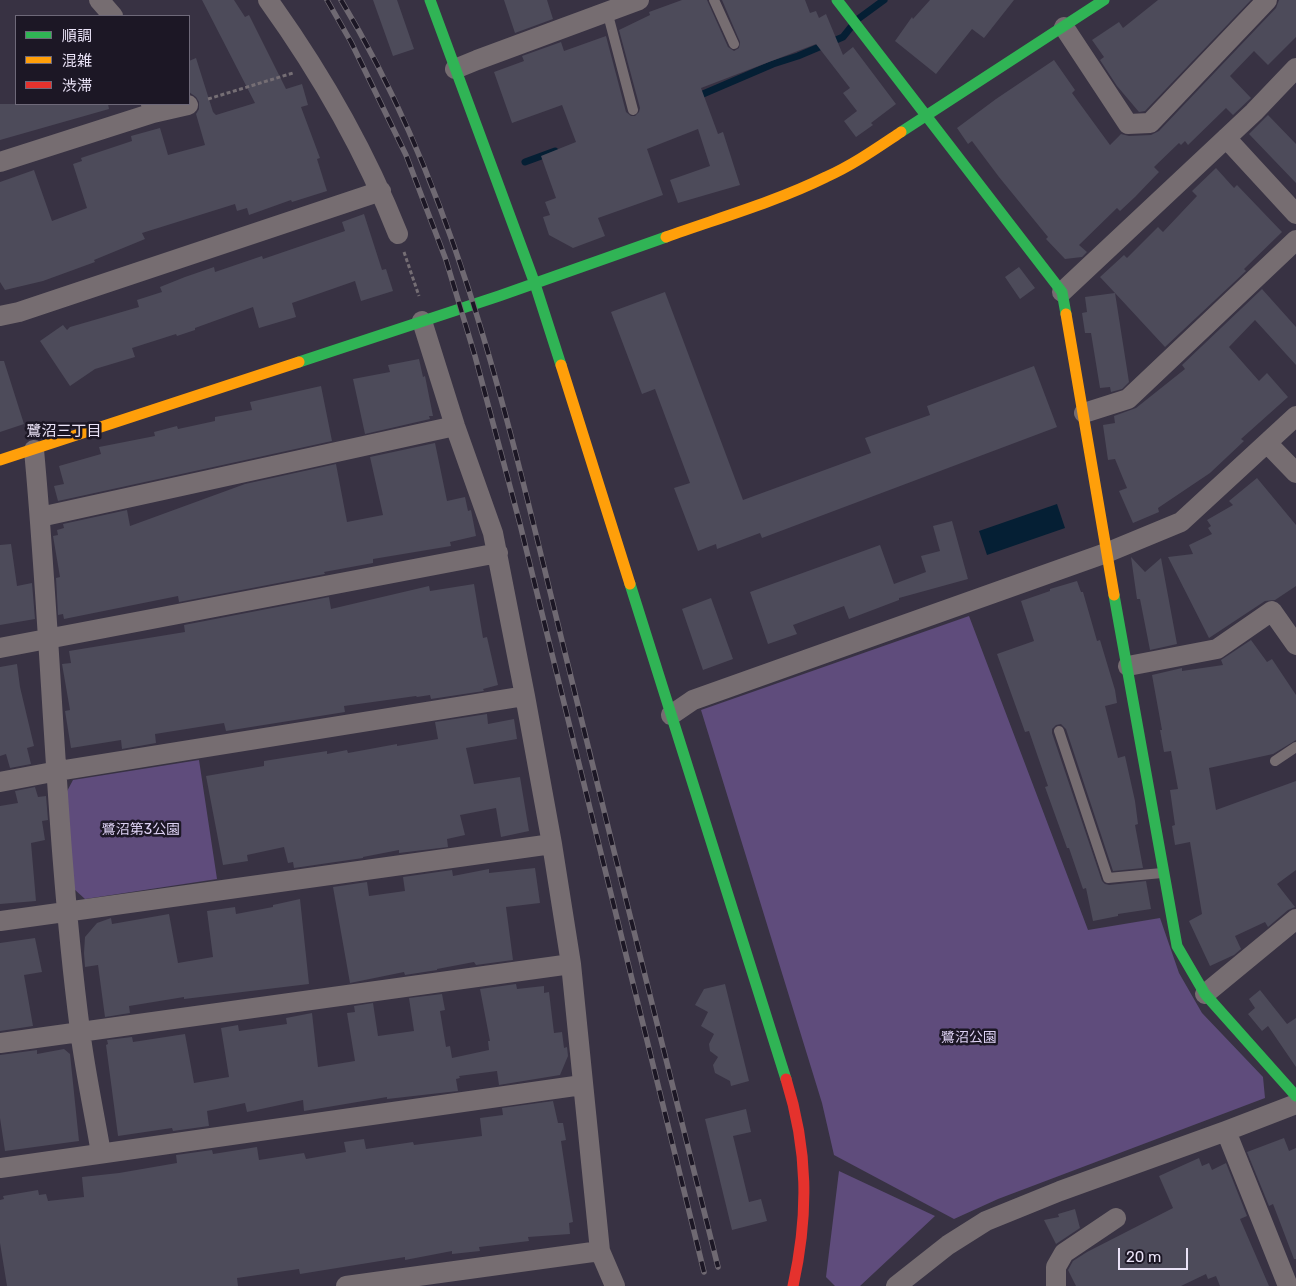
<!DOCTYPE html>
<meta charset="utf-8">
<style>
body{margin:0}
#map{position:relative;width:1296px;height:1286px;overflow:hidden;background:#383243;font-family:Rubik,"Noto Sans JP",sans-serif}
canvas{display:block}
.legend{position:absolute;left:15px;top:15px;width:175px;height:90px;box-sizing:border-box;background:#1c1725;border:1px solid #6e6979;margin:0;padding:6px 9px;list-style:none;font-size:15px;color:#eae3f7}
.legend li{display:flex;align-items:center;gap:10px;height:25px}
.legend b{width:25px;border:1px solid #6e6979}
.scale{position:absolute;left:1118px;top:1248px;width:70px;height:22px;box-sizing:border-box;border:2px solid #eae3f7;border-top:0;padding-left:6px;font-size:15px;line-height:18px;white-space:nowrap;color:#eae3f7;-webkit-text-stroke:4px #1c1725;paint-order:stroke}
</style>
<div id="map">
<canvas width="1296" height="1286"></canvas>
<ul class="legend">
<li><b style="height:6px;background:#30b455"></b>順調</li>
<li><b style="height:6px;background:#ff9f0a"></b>混雑</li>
<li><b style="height:6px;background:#e5322d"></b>渋滞</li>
</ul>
<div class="scale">20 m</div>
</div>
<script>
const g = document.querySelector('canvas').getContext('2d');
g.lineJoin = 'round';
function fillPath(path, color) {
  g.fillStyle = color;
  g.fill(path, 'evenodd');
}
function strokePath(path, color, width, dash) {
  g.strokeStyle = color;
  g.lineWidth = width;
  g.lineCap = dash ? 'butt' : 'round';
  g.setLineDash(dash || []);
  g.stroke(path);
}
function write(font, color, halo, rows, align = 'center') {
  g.font = font + ' Rubik,"Noto Sans JP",sans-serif';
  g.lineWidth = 5;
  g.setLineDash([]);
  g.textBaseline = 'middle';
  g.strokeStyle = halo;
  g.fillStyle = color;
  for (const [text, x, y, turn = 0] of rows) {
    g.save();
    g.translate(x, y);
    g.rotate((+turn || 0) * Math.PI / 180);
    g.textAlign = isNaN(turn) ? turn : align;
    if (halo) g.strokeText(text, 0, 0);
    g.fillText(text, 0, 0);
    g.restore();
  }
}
const green = new Path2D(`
 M 969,616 L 1088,930 L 1160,918 L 1179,973 L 1202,1013 L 1263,1077 L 1265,1098 L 998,1199 L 954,1219 L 834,1155 L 822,1103 L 701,710 Z
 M 199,760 L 217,879 L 85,899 L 74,889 L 65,795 L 73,780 Z
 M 839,1171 L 935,1216 L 860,1286 L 835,1286 L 826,1277 Z`);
const water = new Path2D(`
 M 1057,504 L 1065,528 L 987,555 L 979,531 Z`);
const stream = new Path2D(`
 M 858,19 L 884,0
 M 696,97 L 773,64 L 798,56 L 843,37 L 851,27
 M 525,162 L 555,151`);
const building = new Path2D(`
 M 202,0 L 234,0 L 245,17 L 249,15 L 286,89 L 302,84 L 308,105 L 301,107 L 320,158 L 317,159 L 327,191 L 292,202 L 291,200 L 249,215 L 247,208 L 237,211 L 235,204 L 142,233 L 145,239 L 94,260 L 95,262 L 43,281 L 5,290 L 0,282 L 0,182 L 34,170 L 52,221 L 87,208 L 73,164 L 82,161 L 81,158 L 132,141 L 131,136 L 160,128 L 168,155 L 205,145 L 196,114 L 199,109 L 199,102 L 196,97 L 189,92 L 189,61 L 196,58 L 213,112 L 216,115 L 255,103 Z
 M 373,0 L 397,0 L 414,49 L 393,56 Z
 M 504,0 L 547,0 L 553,19 L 515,33 Z
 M 682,0 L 707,0 L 728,47 L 734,51 L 739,48 L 740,42 L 722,0 L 805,0 L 810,13 L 816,11 L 819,18 L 826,14 L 843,55 L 853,47 L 896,104 L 871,123 L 873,125 L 856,137 L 844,121 L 857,111 L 843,93 L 850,88 L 816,44 L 701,88 L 718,134 L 723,132 L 740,185 L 678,203 L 670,180 L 710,166 L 698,129 L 647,149 L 663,195 L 598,218 L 605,236 L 573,248 L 549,235 L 543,217 L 550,215 L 545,202 L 556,198 L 541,156 L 576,142 L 562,105 L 512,123 L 494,72 L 524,61 L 522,56 L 561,42 L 564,51 L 606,36 L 626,112 L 631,116 L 635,116 L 639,112 L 640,108 L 619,30 L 650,15 L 649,12 Z
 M 930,0 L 1014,0 L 984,38 L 972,29 L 936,74 L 895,41 L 912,17 L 913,19 Z
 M 1158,0 L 1251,0 L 1145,111 L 1139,112 L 1117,86 L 1100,60 L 1104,57 L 1092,40 L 1119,22 L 1123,28 Z
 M 1279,0 L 1296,0 L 1296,37 L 1268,65 L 1254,51 L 1230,76 L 1251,98 L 1233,115 L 1226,108 L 1188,145 L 1185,141 L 1181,145 L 1179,143 L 1154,167 L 1159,172 L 1135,197 L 1120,211 L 1117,208 L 1079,245 L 1087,252 L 1082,257 L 1065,259 L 1046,239 L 1048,237 L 999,177 L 972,141 L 968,144 L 957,128 L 996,99 L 1054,60 L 1075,90 L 1072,93 L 1110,145 L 1121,134 L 1129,136 L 1151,135 L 1159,131 L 1276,8 Z
 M 0,104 L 108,104 L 109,109 L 0,140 Z
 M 1268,115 L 1296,144 L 1296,183 L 1249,134 Z
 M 1216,168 L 1234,188 L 1237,185 L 1282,232 L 1244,269 L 1246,271 L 1165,347 L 1115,293 L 1129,382 L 1122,389 L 1111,392 L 1110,387 L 1100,388 L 1091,333 L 1085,333 L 1082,313 L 1087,312 L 1085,297 L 1115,293 L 1100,277 L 1124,255 L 1127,258 L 1158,227 L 1163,232 L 1197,196 L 1192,191 Z
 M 364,214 L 382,270 L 386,269 L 393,291 L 361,301 L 355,281 L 292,303 L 296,317 L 259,328 L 253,307 L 195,328 L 195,330 L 177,336 L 176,334 L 132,348 L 135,357 L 95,369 L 70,386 L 40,341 L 63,325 L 67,330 L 70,327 L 139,307 L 137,300 L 162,292 L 160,287 L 185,277 L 214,267 L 215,272 L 262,256 L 263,259 L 345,231 L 342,222 Z
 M 1019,267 L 1035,288 L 1020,299 L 1005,277 Z
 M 1262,289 L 1296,327 L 1296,365 L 1255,320 L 1229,347 L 1259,381 L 1267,373 L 1288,397 L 1241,439 L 1244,441 L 1210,473 L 1158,508 L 1159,512 L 1133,523 L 1119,491 L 1127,488 L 1115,459 L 1108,460 L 1103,425 L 1115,423 L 1114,416 L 1136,408 L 1185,369 L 1182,365 Z
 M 665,292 L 743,500 L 871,453 L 865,438 L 930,415 L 927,406 L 1034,366 L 1057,427 L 762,538 L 760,533 L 717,549 L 716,544 L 698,551 L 674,488 L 690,483 L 655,389 L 642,394 L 611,312 Z
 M 419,359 L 423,377 L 425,376 L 433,416 L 429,416 L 430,419 L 365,434 L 353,379 L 390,372 L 388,365 Z
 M 0,361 L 4,361 L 24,424 L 0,432 Z
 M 321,386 L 332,441 L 58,501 L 54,486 L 64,484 L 59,466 L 101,454 L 99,447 L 155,436 L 154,432 L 177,426 L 178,429 L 215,421 L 215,417 L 252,410 L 250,402 Z
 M 435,443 L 447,501 L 465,497 L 468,511 L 471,510 L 476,536 L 450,542 L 451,546 L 373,559 L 373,563 L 324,572 L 325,574 L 179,602 L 178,596 L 64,619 L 63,614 L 58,615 L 56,578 L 60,577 L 53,536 L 58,535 L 57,530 L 64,528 L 63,524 L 127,510 L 130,526 L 245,484 L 336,464 L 347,522 L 383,515 L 370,457 Z
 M 1257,478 L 1296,525 L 1296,586 L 1275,600 L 1265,601 L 1209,638 L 1168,557 L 1193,554 L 1189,545 L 1212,534 L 1208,528 L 1211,526 L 1207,520 L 1233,505 L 1229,501 Z
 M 952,521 L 968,579 L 899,598 L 899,600 L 849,619 L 844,606 L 793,625 L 797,634 L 768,644 L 750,592 L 880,545 L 894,584 L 926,572 L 921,556 L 940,551 L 933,526 Z
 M 11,544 L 17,586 L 32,583 L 35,619 L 0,625 L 0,545 Z
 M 1131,557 L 1145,572 L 1161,558 L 1177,644 L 1150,650 L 1140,599 L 1137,599 Z
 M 1077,581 L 1081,592 L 1083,592 L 1097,641 L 1100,640 L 1115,690 L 1117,703 L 1105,706 L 1118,758 L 1125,756 L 1135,801 L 1138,824 L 1135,825 L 1143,868 L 1113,871 L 1066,729 L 1061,724 L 1056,725 L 1052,729 L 1052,733 L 1102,881 L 1105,884 L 1109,885 L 1146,881 L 1151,909 L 1118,914 L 1118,916 L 1093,921 L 1086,888 L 1083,889 L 1069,848 L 1067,848 L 1045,787 L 1048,786 L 1029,731 L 1025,732 L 997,654 L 1034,641 L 1021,601 L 1050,591 L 1050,589 Z
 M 474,584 L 483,638 L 487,637 L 498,685 L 483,689 L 484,691 L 431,699 L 430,695 L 417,697 L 416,696 L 344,706 L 345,712 L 226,731 L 224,723 L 155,734 L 156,743 L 122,749 L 121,740 L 71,748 L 65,711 L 70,710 L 62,664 L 71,663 L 69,651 L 185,632 L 184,625 L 329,597 L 331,609 L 429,586 L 430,591 Z
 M 711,598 L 733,659 L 703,670 L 682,609 Z
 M 1251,640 L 1267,662 L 1272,659 L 1296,695 L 1296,740 L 1273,754 L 1209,768 L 1216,810 L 1296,781 L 1296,870 L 1277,884 L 1295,907 L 1288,910 L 1268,927 L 1265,922 L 1235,936 L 1241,949 L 1234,955 L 1210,966 L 1189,921 L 1202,914 L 1190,842 L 1175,845 L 1172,826 L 1175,825 L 1170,790 L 1178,789 L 1171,751 L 1164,752 L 1160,730 L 1162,730 L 1152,675 L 1182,668 L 1182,671 L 1223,665 L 1221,660 Z
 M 17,664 L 20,687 L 34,746 L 27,748 L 31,764 L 10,768 L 6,754 L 0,756 L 0,667 Z
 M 487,714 L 488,724 L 514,719 L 517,739 L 466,748 L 474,784 L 520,777 L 529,831 L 501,837 L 496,808 L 460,815 L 465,835 L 447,839 L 448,847 L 399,853 L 399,850 L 363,857 L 363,858 L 294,868 L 293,862 L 288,863 L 284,847 L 247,855 L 248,861 L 223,865 L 206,776 L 264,766 L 264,761 L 327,751 L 327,754 L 347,750 L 348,753 L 397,744 L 397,746 L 438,739 L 435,722 Z
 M 35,787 L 38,797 L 46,796 L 48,820 L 42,821 L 45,840 L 31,843 L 36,901 L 0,904 L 0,806 L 18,803 L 15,791 Z
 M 535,868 L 540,903 L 506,907 L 513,960 L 476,965 L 474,962 L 437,969 L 437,970 L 405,975 L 404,972 L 350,983 L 333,887 L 367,882 L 369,896 L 405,891 L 403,877 L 452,870 L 453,876 L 489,869 L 489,873 Z
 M 300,899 L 309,984 L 184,999 L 184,997 L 129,1006 L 130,1013 L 105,1017 L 98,965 L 85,967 L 84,953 L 85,937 L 97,923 L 111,918 L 112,924 L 169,914 L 178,963 L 213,957 L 207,911 L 235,907 L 236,914 L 273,907 L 273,905 Z
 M 35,938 L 42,972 L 24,975 L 33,1026 L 0,1031 L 0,943 Z
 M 516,984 L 517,989 L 544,986 L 544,993 L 549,992 L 554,1033 L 562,1032 L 564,1048 L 567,1047 L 568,1056 L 560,1075 L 499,1085 L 497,1071 L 459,1076 L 460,1078 L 456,1079 L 458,1091 L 387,1099 L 387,1097 L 304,1111 L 303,1100 L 247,1112 L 245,1103 L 207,1111 L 209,1126 L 173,1131 L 172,1128 L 118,1136 L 106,1045 L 108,1044 L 107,1040 L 132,1037 L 133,1042 L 185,1034 L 194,1083 L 229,1077 L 221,1028 L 238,1025 L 239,1031 L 287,1024 L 286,1018 L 312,1013 L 318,1067 L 355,1061 L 347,1013 L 355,1012 L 354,1006 L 373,1003 L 378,1036 L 414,1031 L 409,998 L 442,994 L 445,1010 L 440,1011 L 446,1047 L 450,1046 L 452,1058 L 489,1050 L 488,1041 L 490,1041 L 480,989 Z
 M 725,984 L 749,1081 L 731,1086 L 730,1081 L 715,1073 L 713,1065 L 718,1057 L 710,1051 L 709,1044 L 714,1034 L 701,1026 L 708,1012 L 695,1005 L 704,989 Z
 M 1260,990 L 1287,1024 L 1296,1018 L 1296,1067 L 1268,1026 L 1262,1031 L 1248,1014 L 1255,1008 L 1249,999 Z
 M 64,1049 L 70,1054 L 79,1141 L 5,1151 L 0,1118 L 0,1055 L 37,1050 L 37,1054 Z
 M 553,1101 L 558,1123 L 563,1123 L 566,1140 L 561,1141 L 573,1222 L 569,1223 L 570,1234 L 528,1237 L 529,1241 L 479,1247 L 480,1251 L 452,1254 L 452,1251 L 405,1260 L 405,1257 L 300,1274 L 299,1269 L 237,1278 L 238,1286 L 7,1286 L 0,1243 L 0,1200 L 4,1199 L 3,1196 L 38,1190 L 39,1195 L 46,1194 L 48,1201 L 84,1197 L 82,1177 L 119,1173 L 177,1163 L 176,1155 L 212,1150 L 213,1154 L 257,1147 L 259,1160 L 304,1153 L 306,1159 L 346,1152 L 344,1142 L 364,1139 L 366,1149 L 413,1142 L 414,1145 L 482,1136 L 480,1118 L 503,1115 L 502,1108 Z
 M 746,1109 L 751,1132 L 733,1136 L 749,1202 L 761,1199 L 767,1221 L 732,1230 L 705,1119 Z
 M 1284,1138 L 1289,1151 L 1296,1148 L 1296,1259 L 1294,1259 L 1273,1204 L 1269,1206 L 1247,1152 Z
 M 1199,1158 L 1202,1166 L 1209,1163 L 1212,1170 L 1226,1163 L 1247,1216 L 1240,1219 L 1269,1286 L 1220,1286 L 1216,1276 L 1208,1279 L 1206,1274 L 1181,1286 L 1076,1286 L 1068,1270 L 1073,1261 L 1087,1252 L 1173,1208 L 1159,1176 Z
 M 1075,1209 L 1080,1228 L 1056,1244 L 1044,1220 L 1059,1217 L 1058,1214 Z`);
const path = new Path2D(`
 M 208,99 L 293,73
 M 404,252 L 419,296`);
const lane = new Path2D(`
 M 714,0 L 734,44
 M 607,11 L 633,110
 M 1059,731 L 1108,878 L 1162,873
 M 1275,761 L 1296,747`);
const street = new Path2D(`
 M 99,0 L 113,16
 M 268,0 C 319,71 366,153 398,234
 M 1064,27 L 1128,124 L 1150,123 L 1267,0
 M 455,69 L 477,60 L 639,0
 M 153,113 L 188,105
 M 1226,138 L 1296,214
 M 0,162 L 153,113 L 151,104
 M 1062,292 L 1254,112 L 1296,68
 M 0,316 L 19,312 L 381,191
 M 1084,413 L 1128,399 L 1296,240
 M 1267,443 L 1296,473
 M 34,450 C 52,643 55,838 80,1030 C 85,1071 94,1112 101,1153
 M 40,517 L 455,426
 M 0,648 L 498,553
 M 1128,666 L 1217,649 L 1272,611 L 1296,645
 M 671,715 L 693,700 L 1106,553 L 1181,522 L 1296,416
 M 0,782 L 58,771 L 525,696
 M 0,921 L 552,844
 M 1205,994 L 1296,919
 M 0,1043 L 571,964
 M 1226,1131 L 1288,1286
 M 0,1168 L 582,1085
 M 600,1251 L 615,1286
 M 346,1286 L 600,1251 L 571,964 L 552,844 L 525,696 L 493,533 L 455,426 L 422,321
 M 896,1286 L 948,1245 L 986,1221 L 1060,1191 L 1226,1131 L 1296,1104
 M 1056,1286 L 1056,1267 L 1064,1253 L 1116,1218`);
const fast = new Path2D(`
 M 430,0 L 535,284 L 561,365
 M 837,0 L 1062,292 L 1066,314
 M 901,132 L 1104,0
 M 299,362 L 499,296 L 666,237
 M 630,584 L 786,1079
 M 1114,595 L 1177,946 L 1205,994 L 1296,1096`);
const slow = new Path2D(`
 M 666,237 C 719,218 775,202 826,177 C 853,165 877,148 901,132
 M 1066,314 L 1114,595
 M 561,365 L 630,584
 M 0,460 L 299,362`);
const jam = new Path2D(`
 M 786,1079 C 808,1149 809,1214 793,1286`);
const rail = new Path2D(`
 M 327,0 L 351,42 L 406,155 L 446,260 L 475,356 L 520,524 L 704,1272
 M 341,0 C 461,198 510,430 565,653 C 615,858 667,1062 718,1267`);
const parkNames = [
 ["鷺沼第3公園",141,830],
 ["鷺沼公園",969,1038]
];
const neighbourhoodNames = [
 ["鷺沼三丁目",64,432]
];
fillPath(green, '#5f4c7c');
fillPath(water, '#051f34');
strokePath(stream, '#051f34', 7);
fillPath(building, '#4d4b5a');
strokePath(path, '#756e74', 3, [4, 2.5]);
strokePath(lane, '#766d71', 10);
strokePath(street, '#766d71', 20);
strokePath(fast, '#30b455', 11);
strokePath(slow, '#ff9f0a', 11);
strokePath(jam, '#e5322d', 11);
strokePath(rail, '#6f6972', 5.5);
strokePath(rail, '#1c1725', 4, [11]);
write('14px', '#ddd1f3', '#1c1725', parkNames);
write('15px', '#eae3f7', '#1c1725', neighbourhoodNames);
</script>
